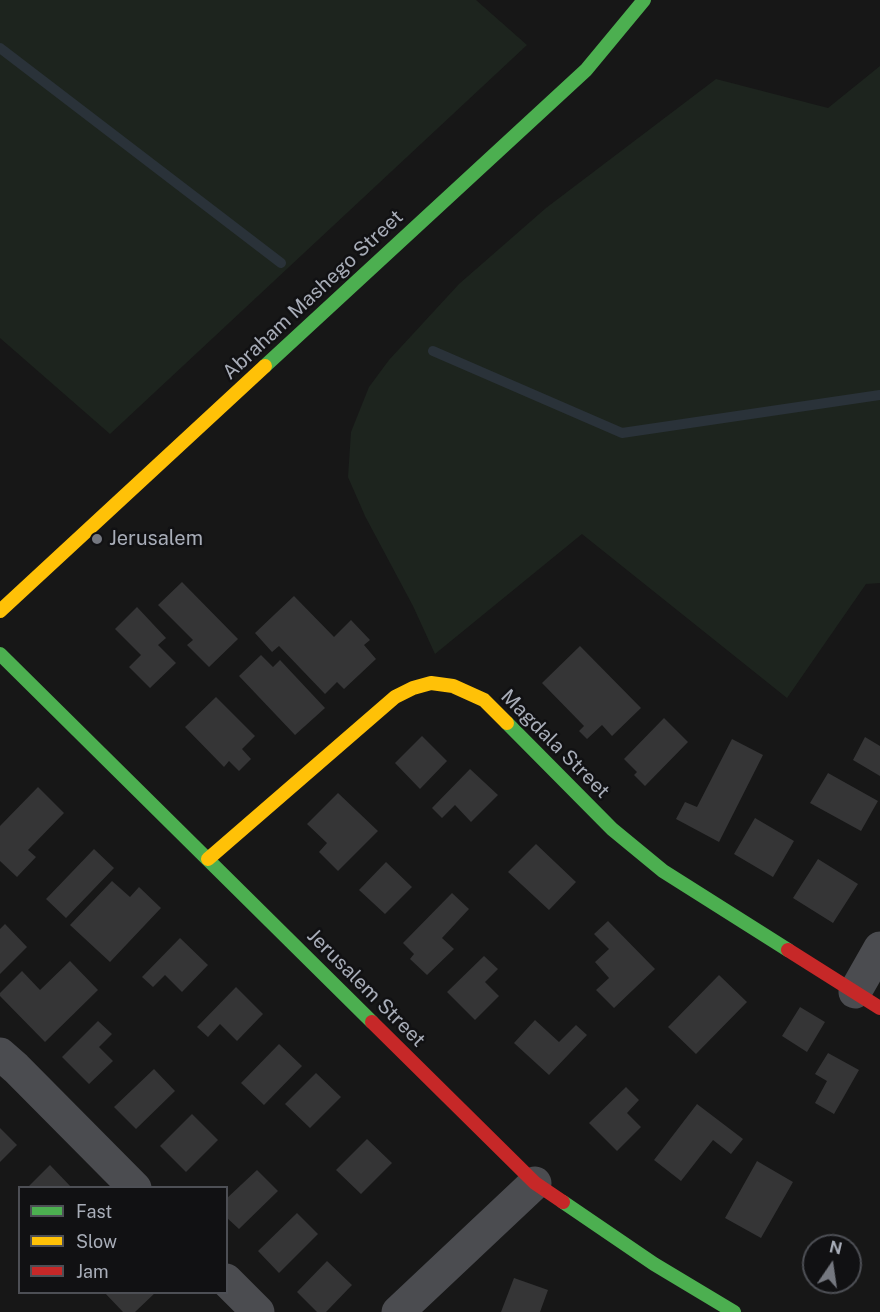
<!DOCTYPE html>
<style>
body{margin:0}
#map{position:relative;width:880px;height:1312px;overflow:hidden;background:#171717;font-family:"Public Sans",sans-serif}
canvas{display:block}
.legend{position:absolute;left:18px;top:1186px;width:210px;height:108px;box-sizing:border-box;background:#111113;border:2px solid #4d4f55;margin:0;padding:8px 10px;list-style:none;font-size:18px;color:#a8adb8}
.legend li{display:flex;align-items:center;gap:12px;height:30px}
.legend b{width:30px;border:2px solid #4d4f55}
.north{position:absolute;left:802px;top:1234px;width:60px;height:60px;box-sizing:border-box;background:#111113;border:2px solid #4d4f55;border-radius:50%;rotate:13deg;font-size:16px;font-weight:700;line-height:24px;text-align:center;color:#a8adb8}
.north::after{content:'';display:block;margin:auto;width:21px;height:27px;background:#757880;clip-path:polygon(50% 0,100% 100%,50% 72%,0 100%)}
</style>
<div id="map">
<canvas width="880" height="1312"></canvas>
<ul class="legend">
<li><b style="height:8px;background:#4caf50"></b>Fast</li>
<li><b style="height:8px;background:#ffc107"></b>Slow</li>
<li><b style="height:8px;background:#c62828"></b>Jam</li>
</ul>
<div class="north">N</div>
</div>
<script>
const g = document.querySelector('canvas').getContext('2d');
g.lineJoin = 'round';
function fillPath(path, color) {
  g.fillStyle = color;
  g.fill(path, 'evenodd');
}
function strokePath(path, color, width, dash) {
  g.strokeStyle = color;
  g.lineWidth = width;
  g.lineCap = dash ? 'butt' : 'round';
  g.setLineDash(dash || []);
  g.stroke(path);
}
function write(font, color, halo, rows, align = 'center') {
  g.font = font + ' "Public Sans",sans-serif';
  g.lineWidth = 5;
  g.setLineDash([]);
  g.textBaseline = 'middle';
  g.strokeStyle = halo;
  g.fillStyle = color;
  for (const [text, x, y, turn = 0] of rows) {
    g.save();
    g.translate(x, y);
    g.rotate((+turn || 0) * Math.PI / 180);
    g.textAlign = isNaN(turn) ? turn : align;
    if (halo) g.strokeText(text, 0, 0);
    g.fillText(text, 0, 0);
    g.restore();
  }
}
const green = new Path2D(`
 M 0,0 L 476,0 L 527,45 L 110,434 L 0,338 Z
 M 880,66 L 880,583 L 866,584 L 787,698 L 582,534 L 435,654 L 413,606 L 365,516 L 348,477 L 351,432 L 369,387 L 389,360 L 459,284 L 546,208 L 716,79 L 828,108 Z`);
const stream = new Path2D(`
 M 0,48 L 281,263
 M 433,351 L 622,433 L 880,395`);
const building = new Path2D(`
 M 182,582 L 238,639 L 209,667 L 187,645 L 193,640 L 158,605 Z
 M 294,596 L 334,637 L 351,620 L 370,640 L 364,645 L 376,659 L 344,689 L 337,682 L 325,694 L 279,646 L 272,652 L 255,633 Z
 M 137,607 L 166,638 L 158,645 L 176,663 L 150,688 L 129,667 L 141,655 L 115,629 Z
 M 580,646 L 641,708 L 612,736 L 602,725 L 587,739 L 579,731 L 584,726 L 542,683 Z
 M 261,655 L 273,667 L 280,660 L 325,708 L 295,735 L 239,676 Z
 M 216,697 L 255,736 L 242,749 L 251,759 L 239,771 L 229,761 L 224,767 L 185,727 Z
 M 664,718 L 688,742 L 645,786 L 634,775 L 637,772 L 624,759 Z
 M 422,736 L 447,761 L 420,789 L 395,763 Z
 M 865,737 L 880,746 L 880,776 L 853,760 Z
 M 732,739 L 763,755 L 719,842 L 676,819 L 685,802 L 697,807 Z
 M 470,769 L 498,795 L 471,822 L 455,805 L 442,818 L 432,808 Z
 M 828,773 L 878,801 L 861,831 L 810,803 Z
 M 38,787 L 64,813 L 28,850 L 36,857 L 17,877 L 0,861 L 0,826 Z
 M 338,793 L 378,831 L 338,871 L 319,852 L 327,843 L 307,824 Z
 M 755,818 L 794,841 L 773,877 L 734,854 Z
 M 536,844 L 576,882 L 549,910 L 508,872 Z
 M 94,849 L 114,868 L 66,918 L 46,899 Z
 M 818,859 L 858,884 L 833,923 L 793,898 Z
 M 386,862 L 412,887 L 385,914 L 359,890 Z
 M 112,881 L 130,897 L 139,887 L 161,908 L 110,962 L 70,925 Z
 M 452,893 L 469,909 L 442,938 L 454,949 L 427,975 L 410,959 L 414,954 L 403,943 Z
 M 608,921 L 655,969 L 614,1008 L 596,990 L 609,978 L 595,962 L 609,949 L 594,934 Z
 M 5,924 L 27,947 L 0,974 L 0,929 Z
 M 180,938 L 208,965 L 182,992 L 165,975 L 153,987 L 142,977 Z
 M 484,956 L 498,969 L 485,982 L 499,996 L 475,1020 L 447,992 Z
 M 70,961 L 98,990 L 45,1042 L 0,996 L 0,993 L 22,971 L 40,990 Z
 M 719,975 L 747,1002 L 696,1054 L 668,1027 Z
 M 236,987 L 263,1014 L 237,1041 L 220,1024 L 208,1037 L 197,1027 Z
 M 800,1007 L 825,1022 L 807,1052 L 782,1036 Z
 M 535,1020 L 559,1042 L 576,1025 L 587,1035 L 549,1075 L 514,1043 Z
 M 98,1021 L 112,1034 L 99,1047 L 113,1061 L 89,1084 L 62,1057 Z
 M 279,1044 L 302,1066 L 264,1105 L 241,1083 Z
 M 828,1053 L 859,1070 L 834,1114 L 815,1103 L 827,1081 L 815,1074 Z
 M 154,1069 L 175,1091 L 136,1129 L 114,1107 Z
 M 316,1073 L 341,1097 L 310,1128 L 285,1104 Z
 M 626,1087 L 639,1100 L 627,1113 L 641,1127 L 617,1151 L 589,1123 Z
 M 697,1104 L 743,1139 L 731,1154 L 713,1140 L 681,1181 L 654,1160 Z
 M 192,1114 L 218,1140 L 186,1172 L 160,1146 Z
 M 0,1128 L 17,1145 L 0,1162 Z
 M 367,1139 L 392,1163 L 361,1194 L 336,1170 Z
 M 757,1161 L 793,1182 L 761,1238 L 725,1218 Z
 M 50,1165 L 72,1188 L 27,1188 Z
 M 257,1170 L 278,1191 L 239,1229 L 226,1217 L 226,1199 Z
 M 297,1213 L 318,1234 L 279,1273 L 258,1251 Z
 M 327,1261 L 352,1285 L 326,1312 L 317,1312 L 297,1292 Z
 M 514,1278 L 548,1290 L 540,1312 L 501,1312 Z
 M 104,1292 L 156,1292 L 135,1312 L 123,1312 Z`);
const street = new Path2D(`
 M 855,992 L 880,948
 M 0,1054 L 16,1068 L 135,1188
 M 226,1280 L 258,1312
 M 398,1312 L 535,1183`);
const fast = new Path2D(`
 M 265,366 L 586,70 L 644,0
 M 0,654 L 372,1022
 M 507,723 L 612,829 L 663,871 L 788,950
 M 563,1202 L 654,1264 L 734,1312`);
const slow = new Path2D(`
 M 0,611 L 265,366
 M 208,859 L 395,697 L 413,688 L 431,683 L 453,686 L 484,700 L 507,723`);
const jam = new Path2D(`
 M 788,950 L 880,1008
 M 372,1022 L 535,1183 L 563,1202`);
const markers = [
 [97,539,6,"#757880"]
];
const streetNames = [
 ["Abraham Mashego Street",313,295,-43],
 ["Magdala Street",555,744,45],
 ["Jerusalem Street",366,988,45]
];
const poiNames = [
 ["Jerusalem",109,539]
];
fillPath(green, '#1d241e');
strokePath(stream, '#2a3239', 10);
fillPath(building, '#353536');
strokePath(street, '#4b4c50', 33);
strokePath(fast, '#4caf50', 14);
strokePath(slow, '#ffc107', 14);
strokePath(jam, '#c62828', 14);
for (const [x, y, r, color] of markers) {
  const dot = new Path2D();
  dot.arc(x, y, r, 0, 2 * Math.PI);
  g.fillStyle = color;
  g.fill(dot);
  strokePath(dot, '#111113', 2);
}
write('20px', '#a8adb8', '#111113', streetNames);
write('20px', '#a8adb8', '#111113', poiNames, 'left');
</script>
